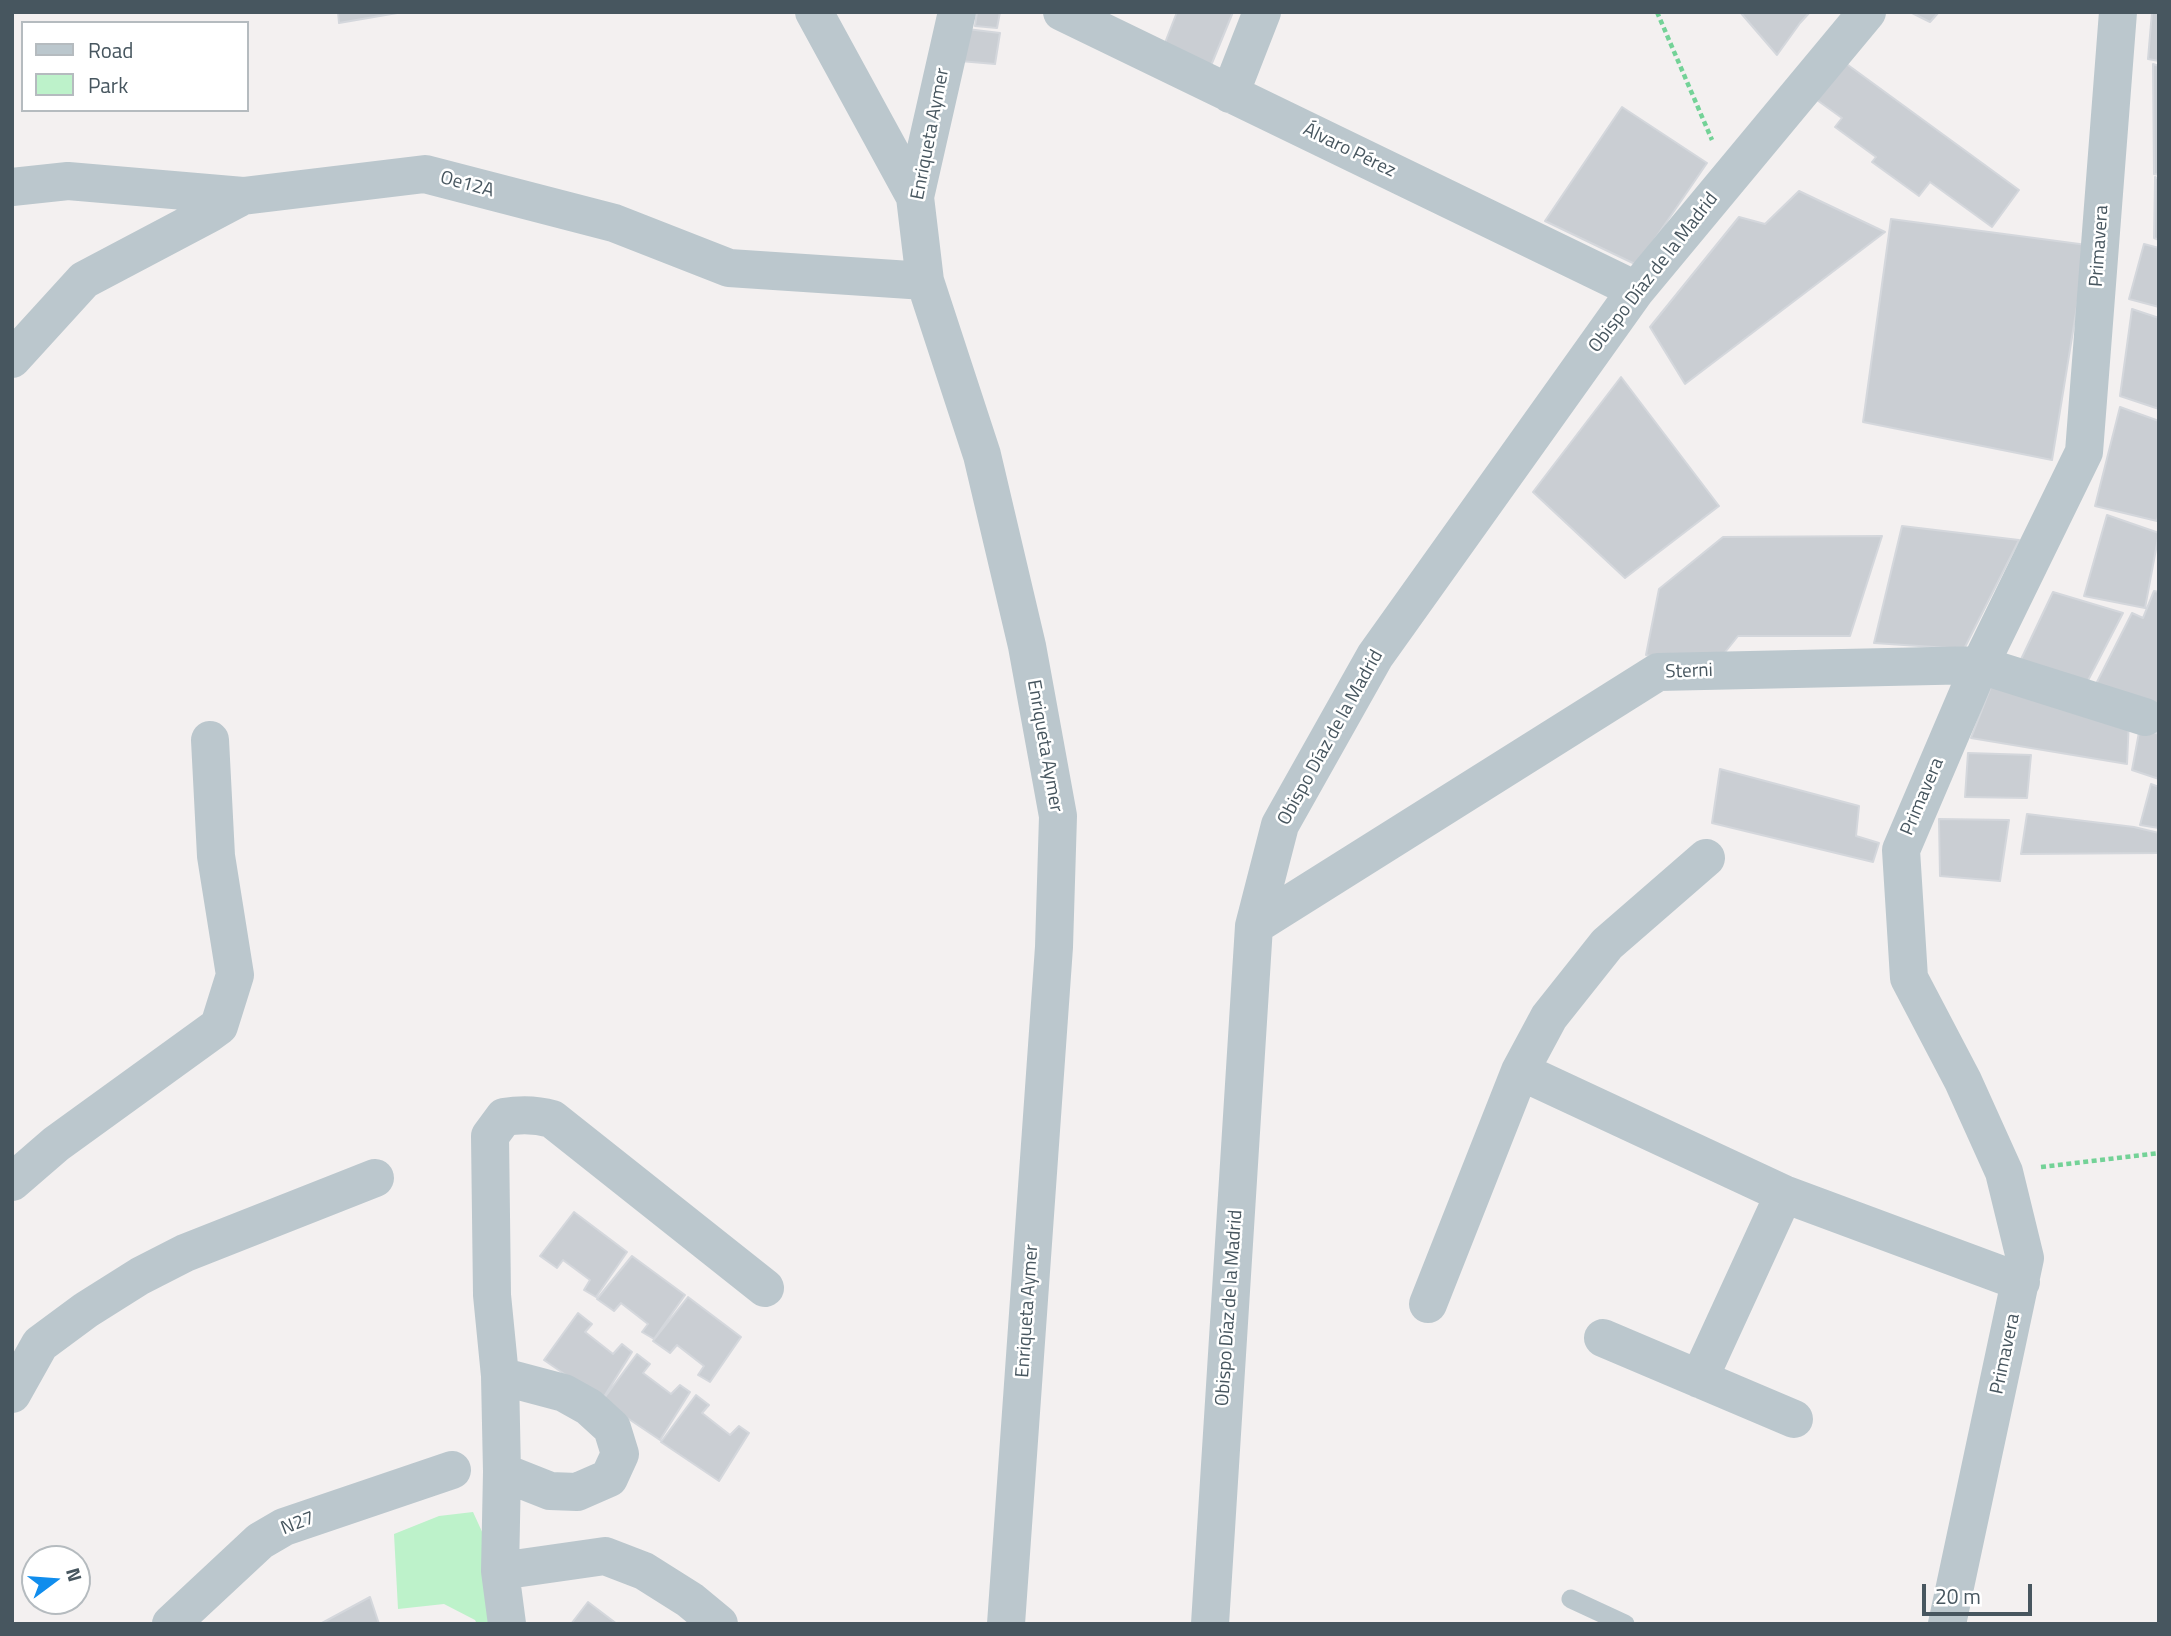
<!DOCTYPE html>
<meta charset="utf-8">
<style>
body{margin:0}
#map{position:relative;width:2171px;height:1636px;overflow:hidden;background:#f3f0f0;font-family:"Titillium Web",sans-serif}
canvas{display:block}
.frame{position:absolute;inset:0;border:14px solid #47565f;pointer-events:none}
.legend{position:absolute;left:21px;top:21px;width:228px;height:91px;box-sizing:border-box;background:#fff;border:2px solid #b5bbbf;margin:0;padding:9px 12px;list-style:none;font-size:21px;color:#47565f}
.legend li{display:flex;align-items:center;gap:14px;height:35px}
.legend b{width:35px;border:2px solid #b5bbbf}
.north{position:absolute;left:21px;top:1545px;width:70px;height:70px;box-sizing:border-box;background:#fff;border:2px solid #b5bbbf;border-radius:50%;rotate:74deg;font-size:19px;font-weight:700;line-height:28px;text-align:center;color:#47565f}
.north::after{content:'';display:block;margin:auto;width:24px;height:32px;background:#108ded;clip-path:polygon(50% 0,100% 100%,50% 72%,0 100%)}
.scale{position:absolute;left:1922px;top:1584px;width:110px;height:32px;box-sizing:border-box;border:4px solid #47565f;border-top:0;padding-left:9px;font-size:21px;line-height:24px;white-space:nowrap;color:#47565f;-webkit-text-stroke:5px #fff;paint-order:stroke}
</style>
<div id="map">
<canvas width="2171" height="1636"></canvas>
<div class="frame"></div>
<ul class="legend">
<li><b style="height:9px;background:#bbc7cd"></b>Road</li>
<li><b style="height:19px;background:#bdf2ca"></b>Park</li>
</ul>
<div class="north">N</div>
<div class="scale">20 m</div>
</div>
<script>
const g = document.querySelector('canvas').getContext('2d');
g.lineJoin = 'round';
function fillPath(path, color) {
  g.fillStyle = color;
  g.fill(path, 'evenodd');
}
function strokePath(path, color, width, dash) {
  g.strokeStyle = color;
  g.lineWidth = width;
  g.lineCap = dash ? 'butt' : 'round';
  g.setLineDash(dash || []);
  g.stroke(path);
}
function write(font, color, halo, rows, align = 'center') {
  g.font = font + ' "Titillium Web",sans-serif';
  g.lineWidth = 5;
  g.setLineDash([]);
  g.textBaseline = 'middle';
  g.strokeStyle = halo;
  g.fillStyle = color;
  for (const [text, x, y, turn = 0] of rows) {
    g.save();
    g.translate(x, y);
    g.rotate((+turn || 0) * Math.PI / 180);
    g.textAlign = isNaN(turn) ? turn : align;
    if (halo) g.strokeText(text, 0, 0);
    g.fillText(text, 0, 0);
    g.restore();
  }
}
const green = new Path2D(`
 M 473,1512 L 500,1571 L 507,1624 L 477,1624 L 475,1620 L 444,1604 L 398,1609 L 394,1534 L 439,1516 Z`);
const building = new Path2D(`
 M 338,12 L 403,12 L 339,23 Z
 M 977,12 L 1000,12 L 997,28 L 975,26 Z
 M 1177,12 L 1233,12 L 1210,68 L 1163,48 Z
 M 1740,12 L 1810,12 L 1800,23 L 1777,55 Z
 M 1910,12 L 1939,12 L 1930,22 Z
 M 2152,12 L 2159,12 L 2159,61 L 2148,59 Z
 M 967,29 L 1000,33 L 995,64 L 960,61 Z
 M 1837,57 L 2019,190 L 1992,227 L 1930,182 L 1919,196 L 1872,162 L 1876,157 L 1835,127 L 1842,118 L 1810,95 Z
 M 2153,64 L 2159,66 L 2159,175 L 2154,174 Z
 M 1622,107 L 1707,163 L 1637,265 L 1545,221 Z
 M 2155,177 L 2159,179 L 2159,240 L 2154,238 Z
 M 1799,191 L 1885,232 L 1685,384 L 1650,327 L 1739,217 L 1765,224 Z
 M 1891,219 L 2087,245 L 2052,460 L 1863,422 Z
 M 2144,244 L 2159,248 L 2159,307 L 2129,299 Z
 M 2132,309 L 2159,318 L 2159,409 L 2120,396 Z
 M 1621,377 L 1719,506 L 1625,578 L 1533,492 Z
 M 2120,407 L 2159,421 L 2159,512 L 2157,521 L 2095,506 Z
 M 2107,515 L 2159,533 L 2145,608 L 2084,596 Z
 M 1902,526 L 2019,540 L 1964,649 L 1874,643 Z
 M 1882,536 L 1850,636 L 1738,636 L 1710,671 L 1646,655 L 1659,589 L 1723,537 Z
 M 2154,591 L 2159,592 L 2159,706 L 2096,684 L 2132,613 L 2143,618 Z
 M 2053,592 L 2123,613 L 2082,692 L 2015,672 Z
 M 1992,684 L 2129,720 L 2127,764 L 1971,738 Z
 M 2140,727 L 2159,734 L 2159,779 L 2132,770 Z
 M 1968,753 L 2031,755 L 2027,798 L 1965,797 Z
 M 1720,769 L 1859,806 L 1856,836 L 1879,843 L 1873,862 L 1712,823 Z
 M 2151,784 L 2159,787 L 2159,828 L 2140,825 Z
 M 2027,814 L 2134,827 L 2159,833 L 2159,853 L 2021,854 Z
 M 1939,819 L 2009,820 L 2000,881 L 1940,876 Z
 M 574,1212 L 627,1252 L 596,1297 L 584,1290 L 590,1280 L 563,1260 L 557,1268 L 540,1256 Z
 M 632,1256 L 685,1295 L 654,1339 L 642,1332 L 648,1324 L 621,1303 L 614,1311 L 597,1299 Z
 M 688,1297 L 741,1337 L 710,1382 L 698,1375 L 704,1366 L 677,1345 L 670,1353 L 653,1341 Z
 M 578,1313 L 592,1324 L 585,1332 L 613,1354 L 622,1344 L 632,1352 L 602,1400 L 544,1360 Z
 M 637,1354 L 650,1364 L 643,1373 L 671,1394 L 680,1385 L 690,1392 L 660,1440 L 602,1401 Z
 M 696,1395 L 709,1405 L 702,1413 L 730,1435 L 739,1426 L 749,1433 L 719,1481 L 661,1442 Z
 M 370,1597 L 379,1624 L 322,1624 L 322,1623 Z
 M 588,1602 L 617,1624 L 571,1624 Z`);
const path = new Path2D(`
 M 1657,12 L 1712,140
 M 2041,1167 L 2159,1153`);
const lane = new Path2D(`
 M 1571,1599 L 1625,1624`);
const street = new Path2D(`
 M 814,12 L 915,197
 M 957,12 L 915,197 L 925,281 L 982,455 L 1027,646 L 1058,816 L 1054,947 L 1006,1624
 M 1062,12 L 1636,290
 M 1230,94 L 1262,12
 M 12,187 L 68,181 L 243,196
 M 12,359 L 84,280 L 243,196 L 425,174 L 614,223 L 729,268 L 925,281
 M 1254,926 L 1658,672 L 1980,665 L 2145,717
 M 1520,1071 L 1784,1194 L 2021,1282
 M 12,1182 L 56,1144 L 219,1026 L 235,975 L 216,856 L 210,740
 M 1428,1304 L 1520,1071 L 1549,1017 L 1607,944 L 1706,858
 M 1603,1338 L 1794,1419
 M 500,1376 L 564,1393 L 589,1407 L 612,1428 L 620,1454 L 609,1478 L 577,1492 L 550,1491 L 502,1472
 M 1699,1379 L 1784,1194
 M 12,1394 L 40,1344 L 86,1310 L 140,1276 L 185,1253 L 375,1178
 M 500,1571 L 605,1556 L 644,1571 L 690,1600 L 719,1624
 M 171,1624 L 260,1541 L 284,1527 L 452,1470
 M 507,1624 L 500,1571 L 502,1472 L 500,1376 L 492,1295 L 490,1136 L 504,1117 C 521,1114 535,1114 552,1119 L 765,1288
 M 1210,1624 L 1254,926 L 1280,825 L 1375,656 L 1636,290 L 1867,12
 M 1947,1624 L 2025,1258 L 2004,1172 L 1963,1081 L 1909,978 L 1901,850 L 1980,665 L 2084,452 L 2118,12`);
const streetNames = [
 ["Enriqueta Aymer",931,134,-79],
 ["Álvaro Pérez",1349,151,26],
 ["Oe12A",467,185,15],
 ["Primavera",2100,246,-86],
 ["Obispo Díaz de la Madrid",1654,273,-52],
 ["Sterni",1689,672,-2],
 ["Obispo Díaz de la Madrid",1331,738,-61],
 ["Enriqueta Aymer",1044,746,80],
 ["Primavera",1923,797,-67],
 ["Obispo Díaz de la Madrid",1230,1308,-86],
 ["Enriqueta Aymer",1028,1311,-86],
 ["Primavera",2006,1354,-78],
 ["N27",298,1524,-21]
];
fillPath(green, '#bdf2ca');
fillPath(building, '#caced3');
strokePath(building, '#d4d7dc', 2);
strokePath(path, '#73d297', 4.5, [5, 3.5]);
strokePath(lane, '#bbc7cd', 19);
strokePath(street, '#bbc7cd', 38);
write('19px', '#47565f', '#fff', streetNames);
</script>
